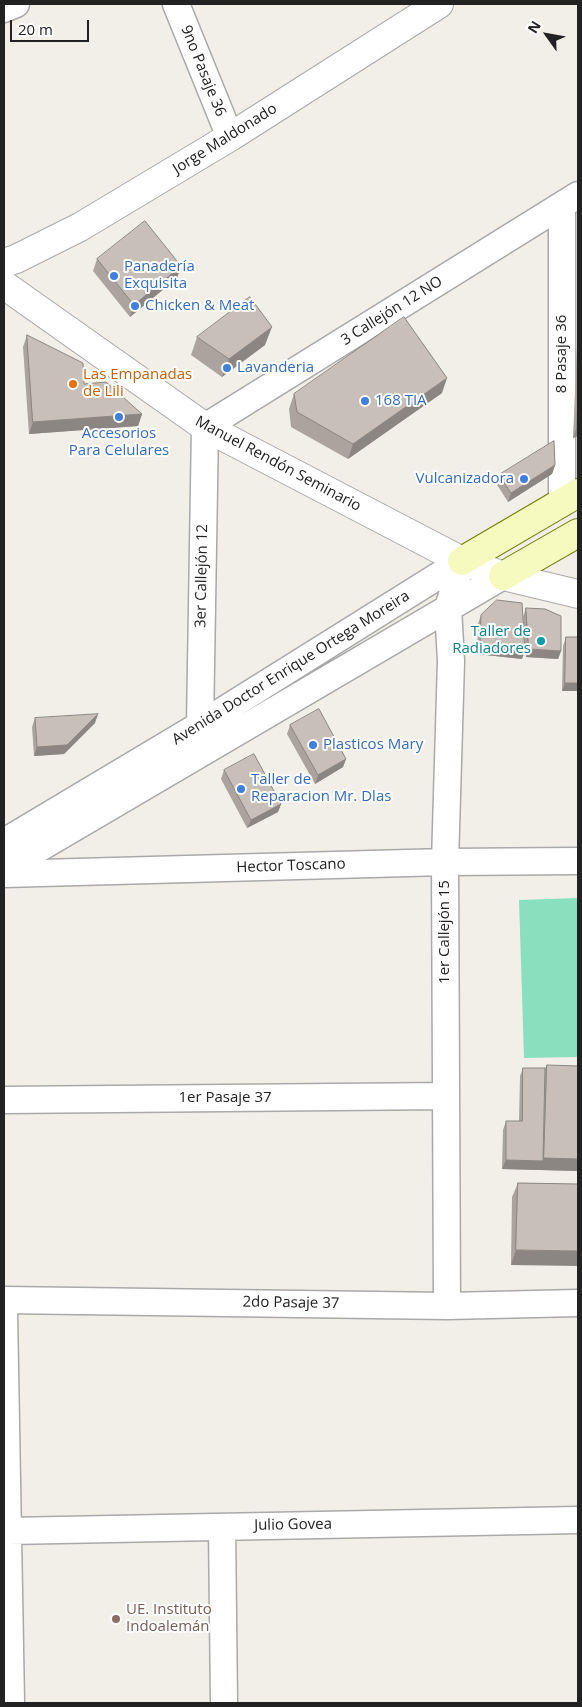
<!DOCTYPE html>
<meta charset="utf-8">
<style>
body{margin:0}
#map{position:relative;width:582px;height:1707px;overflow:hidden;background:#f2efe9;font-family:"Open Sans",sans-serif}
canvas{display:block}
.frame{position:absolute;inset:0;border:5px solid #222;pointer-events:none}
.north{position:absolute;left:522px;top:10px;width:50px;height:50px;-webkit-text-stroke:4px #fff;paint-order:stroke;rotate:302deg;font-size:14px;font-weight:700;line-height:20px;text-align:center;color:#222}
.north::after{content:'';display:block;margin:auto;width:18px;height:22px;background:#222;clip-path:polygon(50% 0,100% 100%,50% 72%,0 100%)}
.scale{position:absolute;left:10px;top:20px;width:79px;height:22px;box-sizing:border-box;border:2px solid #222;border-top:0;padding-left:6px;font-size:15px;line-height:18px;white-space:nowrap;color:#222;-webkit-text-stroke:4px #fff;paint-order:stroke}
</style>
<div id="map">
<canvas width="582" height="1707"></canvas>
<div class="frame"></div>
<div class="north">N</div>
<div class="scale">20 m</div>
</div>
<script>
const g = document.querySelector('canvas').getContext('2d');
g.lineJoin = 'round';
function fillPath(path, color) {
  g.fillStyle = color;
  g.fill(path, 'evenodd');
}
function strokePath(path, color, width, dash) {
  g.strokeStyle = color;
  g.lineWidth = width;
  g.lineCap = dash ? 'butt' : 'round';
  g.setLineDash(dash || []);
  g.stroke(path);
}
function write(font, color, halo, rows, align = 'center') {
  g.font = font + ' "Open Sans",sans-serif';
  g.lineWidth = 4;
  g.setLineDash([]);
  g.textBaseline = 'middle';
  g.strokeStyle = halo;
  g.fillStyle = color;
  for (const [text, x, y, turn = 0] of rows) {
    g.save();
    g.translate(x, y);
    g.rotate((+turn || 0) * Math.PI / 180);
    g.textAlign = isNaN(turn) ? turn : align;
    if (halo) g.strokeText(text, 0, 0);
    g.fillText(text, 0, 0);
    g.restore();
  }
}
const pitch = new Path2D(`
 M 578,898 L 578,1057 L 524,1058 L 519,900 Z`);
const minor = new Path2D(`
 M 176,4 L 230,137
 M 4,9 L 16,4
 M 562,205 L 562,503
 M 200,725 L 205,427 L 578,195
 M 4,842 L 200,725 L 462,561
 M 4,869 L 503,576
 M 4,874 L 445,862 L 578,861
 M 4,1100 L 446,1096
 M 4,1300 L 447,1306 L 578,1303
 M 447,1306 L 445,862 L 451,661 L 448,608 L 462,561
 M 4,1312 L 11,1703
 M 222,1527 L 224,1703
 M 8,1531 L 578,1520`);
const tertiary = new Path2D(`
 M 4,263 L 16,259 L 80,227 L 230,137 L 439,4
 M 4,285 L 205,427 L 462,561 L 503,576 L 578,594`);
const secondary = new Path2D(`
 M 462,561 L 578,493
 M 503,576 L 578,533`);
const wall = new Path2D(`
 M 97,259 L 181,266 L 177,278 L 130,317 L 93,271 Z
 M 27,335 L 84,384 L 142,414 L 138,426 L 29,434 L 23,347 Z
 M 197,337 L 265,345 L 222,377 L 191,355 Z
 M 578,342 L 578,436 L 573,438 L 577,346 Z
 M 442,393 L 348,459 L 291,427 L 289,409 L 294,394 Z
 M 555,465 L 552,474 L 508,502 L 496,483 L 499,475 Z
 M 526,608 L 561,651 L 558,659 L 526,657 L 523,617 Z
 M 481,615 L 522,659 L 477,654 L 478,624 Z
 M 566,637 L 578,637 L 578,691 L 562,691 L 563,646 Z
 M 35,718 L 95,723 L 64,754 L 34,756 L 32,727 Z
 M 290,725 L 346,759 L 343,767 L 315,784 L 287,734 Z
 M 224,770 L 281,804 L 278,812 L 247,828 L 221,779 Z
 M 547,1065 L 578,1171 L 502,1169 L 503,1130 L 506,1121 L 519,1121 L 520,1076 L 523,1068 L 545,1068 Z
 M 518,1183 L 578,1184 L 511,1265 L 512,1197 Z`);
const shadedWall = new Path2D(`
 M 181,266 L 177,278 L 130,317 L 134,305 Z
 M 272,327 L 265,345 L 222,377 L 229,359 Z
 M 447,378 L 442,393 L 348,459 L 353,444 Z
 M 142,414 L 138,426 L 29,434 L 33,422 Z
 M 578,425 L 578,436 L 573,438 L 577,426 Z
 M 555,465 L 552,474 L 508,502 L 511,493 Z
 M 480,646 L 525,651 L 522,659 L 477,654 Z
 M 529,649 L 561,651 L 558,659 L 526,657 Z
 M 565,683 L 578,683 L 578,691 L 562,691 Z
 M 98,714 L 95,723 L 64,754 L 34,756 L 37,747 Z
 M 346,759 L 343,767 L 315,784 L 318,775 Z
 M 281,804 L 278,812 L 247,828 L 251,820 Z
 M 544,1158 L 578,1159 L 578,1171 L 502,1169 L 506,1160 L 543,1161 Z
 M 516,1250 L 578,1251 L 578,1266 L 511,1265 Z`);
const building = new Path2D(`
 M 145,221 L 181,266 L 134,305 L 97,259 Z
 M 250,297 L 272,327 L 229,359 L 197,337 Z
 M 404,317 L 447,378 L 353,444 L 297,412 L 294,394 Z
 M 27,335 L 83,363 L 84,384 L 106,382 L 142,414 L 33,422 Z
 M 578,398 L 578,425 L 577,426 Z
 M 554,441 L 555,465 L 511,493 L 499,475 Z
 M 497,600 L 522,603 L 525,651 L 480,646 L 481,615 Z
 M 526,608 L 545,609 L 561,616 L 561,651 L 529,649 Z
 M 566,637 L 578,637 L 578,683 L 565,683 Z
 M 319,709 L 346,759 L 318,775 L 290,725 Z
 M 98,714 L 67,745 L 37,747 L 35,718 Z
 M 254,754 L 281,804 L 251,820 L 224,770 Z
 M 547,1065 L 578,1066 L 578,1159 L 544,1158 Z
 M 523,1068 L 545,1068 L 543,1161 L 506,1160 L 506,1121 L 522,1121 Z
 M 518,1183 L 578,1184 L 578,1251 L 516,1250 Z`);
const markers = [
 [114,276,5,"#3f7fe0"],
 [135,306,5,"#3f7fe0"],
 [227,368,5,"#3f7fe0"],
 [73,384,5,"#e8710a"],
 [365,401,5,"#3f7fe0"],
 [119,417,5,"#3f7fe0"],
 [524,479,5,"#3f7fe0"],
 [541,641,5,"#0f9aa8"],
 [313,745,5,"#3f7fe0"],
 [241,789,5,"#3f7fe0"],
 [116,1619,5,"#8d6e63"]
];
const streetNames = [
 ["9no Pasaje 36",203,71,68],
 ["Jorge Maldonado",225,139,-32],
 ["3 Callejón 12 NO",392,311,-32],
 ["8 Pasaje 36",562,354,-90],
 ["Manuel Rendón Seminario",278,464,28],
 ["3er Callejón 12",202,576,-89],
 ["Avenida Doctor Enrique Ortega Moreira",291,668,-32],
 ["Hector Toscano",291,866,-2],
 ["1er Callejón 15",445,932,-90],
 ["1er Pasaje 37",225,1098],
 ["2do Pasaje 37",291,1303,1],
 ["Julio Govea",293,1525,-1]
];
const shopNames = [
 ["Panadería",124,267],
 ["Exquisita",124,284],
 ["Chicken & Meat",145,306],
 ["Lavanderia",237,368],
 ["168 TIA",375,401],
 ["Accesorios",119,434,"center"],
 ["Para Celulares",119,451,"center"],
 ["Vulcanizadora",514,479,"right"],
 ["Plasticos Mary",323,745],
 ["Taller de",251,780],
 ["Reparacion Mr. Dlas",251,797]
];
const foodNames = [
 ["Las Empanadas",83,375],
 ["de Lili",83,392]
];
const cultureNames = [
 ["Taller de",531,632],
 ["Radiadores",531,649]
];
const educationNames = [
 ["UE. Instituto",126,1610],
 ["Indoalemán",126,1627]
];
fillPath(pitch, '#88e0be');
strokePath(minor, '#a9a9a9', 29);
strokePath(tertiary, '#a9a9a9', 30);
strokePath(secondary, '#707d05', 30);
strokePath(minor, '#fff', 26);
strokePath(tertiary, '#fff', 28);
strokePath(secondary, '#f7fabf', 28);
fillPath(wall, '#aba49e');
fillPath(shadedWall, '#8b8681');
fillPath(building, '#c7bfb8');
strokePath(building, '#8b8681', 1);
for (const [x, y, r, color] of markers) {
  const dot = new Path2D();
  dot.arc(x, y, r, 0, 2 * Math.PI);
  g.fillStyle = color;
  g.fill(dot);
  strokePath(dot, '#fff', 2);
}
write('15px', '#222', '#fff', streetNames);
write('15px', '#366cbe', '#fff', shopNames, 'left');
write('15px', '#c56008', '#fff', foodNames, 'left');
write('15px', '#0d838f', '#fff', cultureNames, 'right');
write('15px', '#785e54', '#fff', educationNames, 'left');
</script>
